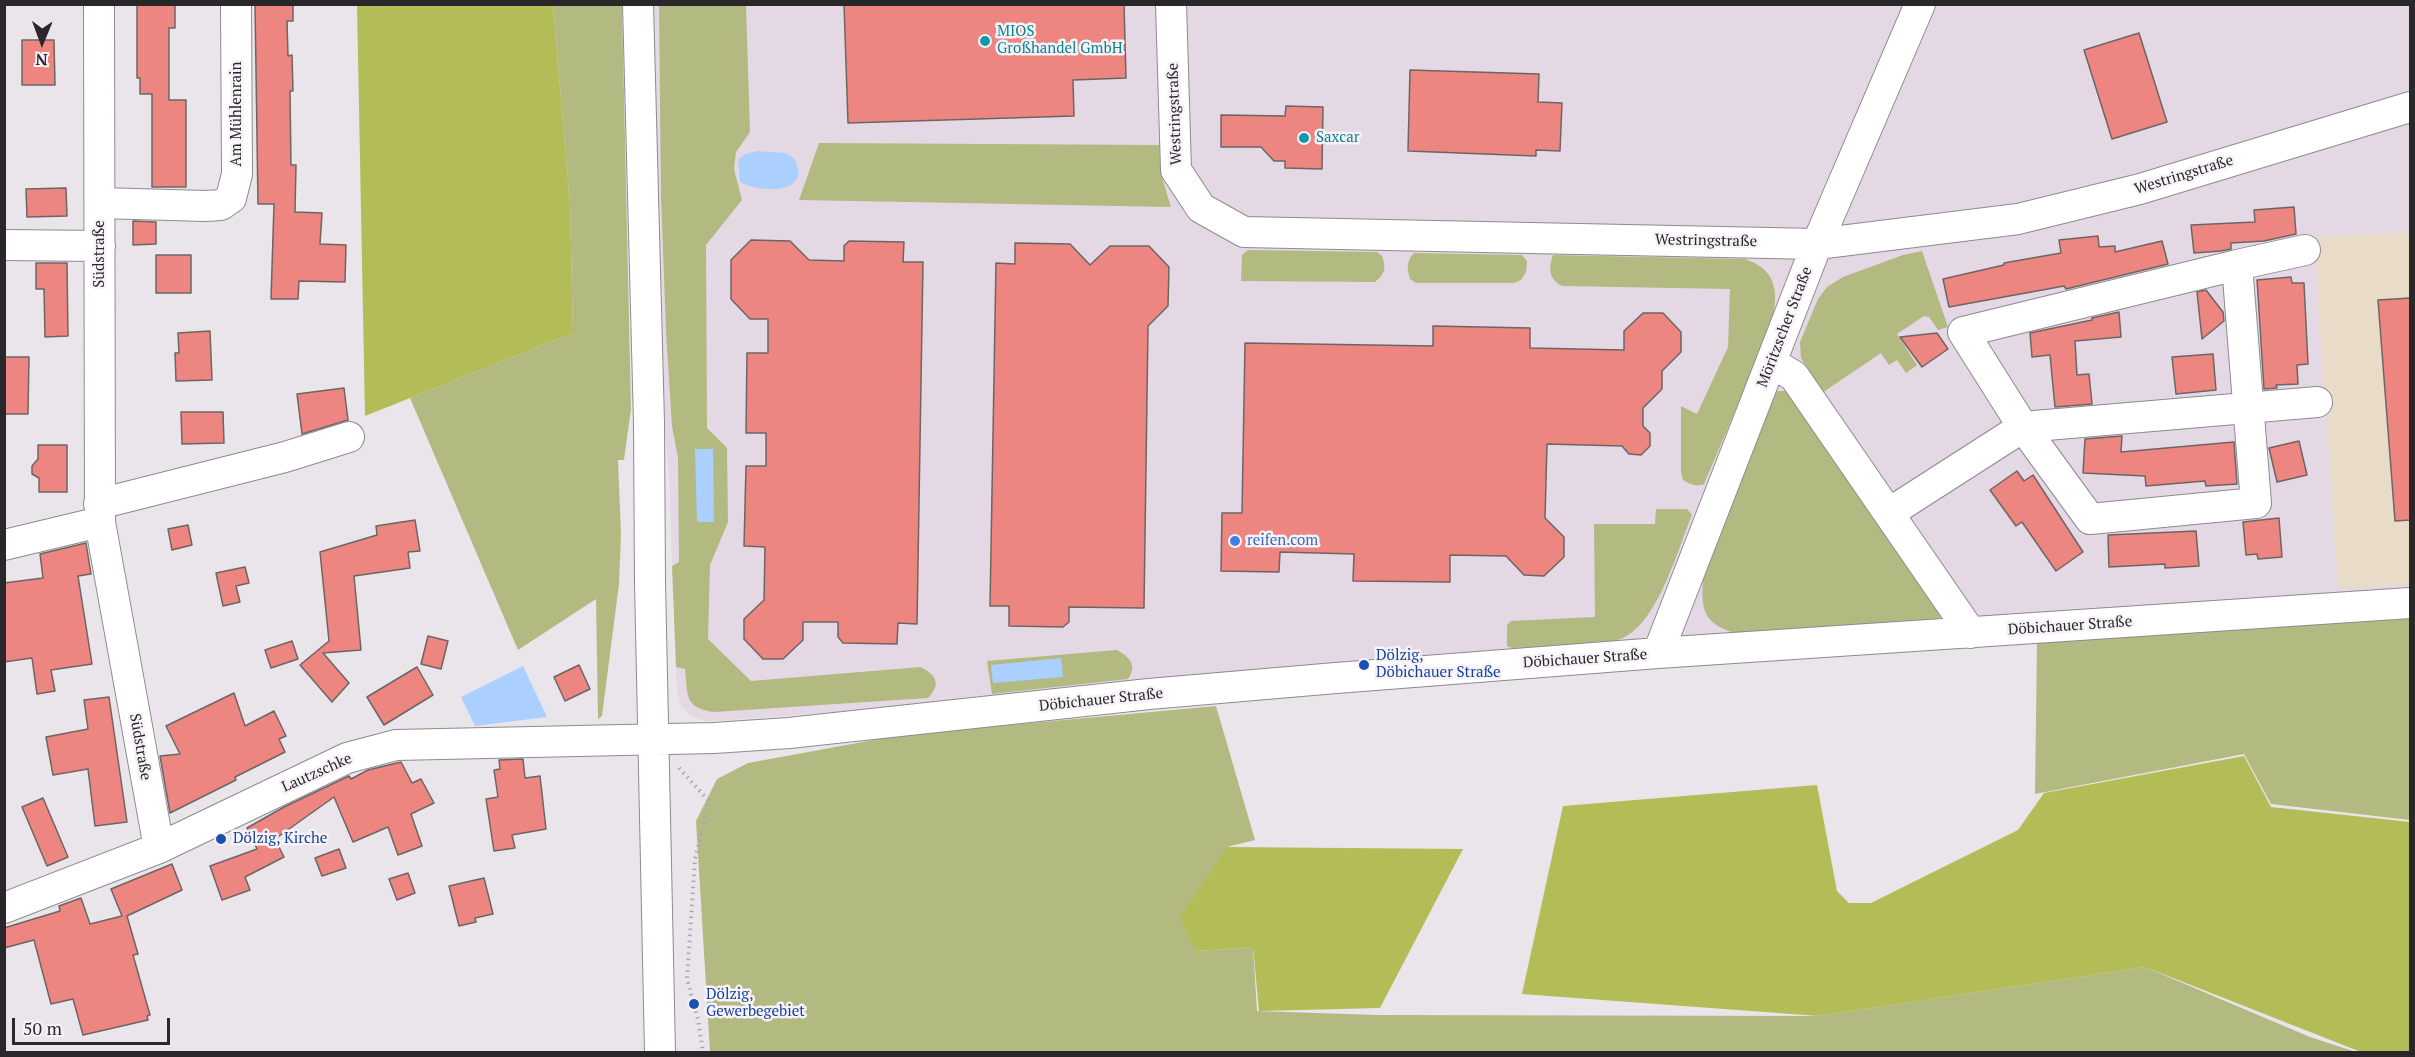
<!DOCTYPE html>
<meta charset="utf-8">
<style>
body{margin:0}
#map{position:relative;width:2415px;height:1057px;overflow:hidden;background:#eae5eb;font-family:"PT Serif",serif}
canvas{display:block}
.frame{position:absolute;inset:0;border:6px solid #29272a;pointer-events:none}
.north{position:absolute;left:12px;top:12px;width:60px;height:60px;-webkit-text-stroke:4px #f7f2f8;paint-order:stroke;rotate:181deg;font-size:16px;font-weight:700;line-height:24px;text-align:center;color:#29272a}
.north::after{content:'';display:block;margin:auto;width:21px;height:27px;background:#29272a;clip-path:polygon(50% 0,100% 100%,50% 72%,0 100%)}
.scale{position:absolute;left:12px;top:1018px;width:158px;height:27px;box-sizing:border-box;border:3px solid #29272a;border-top:0;padding-left:8px;font-size:18px;line-height:21px;white-space:nowrap;color:#29272a;-webkit-text-stroke:4px #f7f2f8;paint-order:stroke}
</style>
<div id="map">
<canvas width="2415" height="1057"></canvas>
<div class="frame"></div>
<div class="north">N</div>
<div class="scale">50 m</div>
</div>
<script>
const g = document.querySelector('canvas').getContext('2d');
g.lineJoin = 'round';
function fillPath(path, color) {
  g.fillStyle = color;
  g.fill(path, 'evenodd');
}
function strokePath(path, color, width, dash) {
  g.strokeStyle = color;
  g.lineWidth = width;
  g.lineCap = dash ? 'butt' : 'round';
  g.setLineDash(dash || []);
  g.stroke(path);
}
function write(font, color, halo, rows, align = 'center') {
  g.font = font + ' "PT Serif",serif';
  g.lineWidth = 5;
  g.setLineDash([]);
  g.textBaseline = 'middle';
  g.strokeStyle = halo;
  g.fillStyle = color;
  for (const [text, x, y, turn = 0] of rows) {
    g.save();
    g.translate(x, y);
    g.rotate((+turn || 0) * Math.PI / 180);
    g.textAlign = isNaN(turn) ? turn : align;
    if (halo) g.strokeText(text, 0, 0);
    g.fillText(text, 0, 0);
    g.restore();
  }
}
const built = new Path2D(`
 M 654,5 L 2410,5 L 2410,608 L 1221,682 L 758,718 L 706,721 L 692,717 L 681,706 L 677,689 L 669,479 L 656,311 L 653,238 Z`);
const industrial = new Path2D(`
 M 2410,232 L 2410,584 L 2338,589 L 2314,237 Z`);
const green = new Path2D(`
 M 553,5 L 622,5 L 631,409 L 624,460 L 618,460 L 621,534 L 619,584 L 602,716 L 598,719 L 596,599 L 518,650 L 410,398 L 573,333 L 570,204 Z
 M 659,5 L 746,5 L 750,132 L 736,152 L 734,169 L 742,200 L 706,245 L 707,428 L 727,448 L 728,522 L 710,565 L 708,639 L 751,681 L 921,667 C 937,676 941,684 928,698 L 714,712 C 684,708 688,695 685,669 L 676,667 L 672,566 L 679,562 L 678,458 L 672,426 L 666,332 L 661,195 Z
 M 819,143 L 1159,145 L 1161,174 L 1171,207 L 799,200 Z
 M 1248,250 L 1377,252 L 1382,256 C 1387,268 1384,275 1375,282 L 1241,281 L 1242,255 Z
 M 1922,251 L 1948,327 L 1938,330 L 1929,317 L 1924,316 L 1897,334 L 1917,365 L 1906,373 L 1897,360 L 1889,365 L 1881,353 L 1822,393 L 1801,358 L 1800,342 L 1818,299 L 1827,287 L 1843,277 L 1903,255 Z
 M 1414,253 L 1522,255 L 1527,261 L 1526,272 L 1521,280 L 1514,283 L 1416,283 L 1410,279 C 1407,269 1406,261 1414,253 Z
 M 1553,255 L 1745,259 C 1780,271 1778,296 1771,327 L 1704,484 C 1696,487 1691,485 1683,480 L 1681,472 L 1681,406 L 1697,414 L 1728,347 L 1730,289 L 1562,286 C 1549,279 1548,269 1553,255 Z
 M 1775,391 L 1787,391 L 1943,615 L 1936,621 L 1742,635 C 1707,626 1700,615 1703,580 Z
 M 1656,509 L 1687,509 L 1692,515 C 1678,549 1658,622 1623,638 C 1602,647 1543,648 1517,650 L 1507,646 L 1507,625 L 1511,621 L 1595,617 L 1594,524 L 1655,524 Z
 M 2410,618 L 2410,820 L 2271,804 L 2244,754 L 2035,794 L 2037,643 Z
 M 1117,650 C 1129,657 1138,665 1128,679 L 992,694 L 987,661 Z
 M 1216,706 L 1255,840 L 1227,847 L 1196,951 L 1253,947 L 1257,1011 L 1376,1015 L 1818,1016 L 2145,967 L 2310,1037 L 2356,1052 L 710,1052 L 696,821 L 717,779 L 748,763 L 901,735 Z`);
const forest = new Path2D(`
 M 357,5 L 553,5 L 570,204 L 573,333 L 365,416 Z
 M 2244,756 L 2271,807 L 2410,822 L 2410,1052 L 2361,1052 L 2145,967 L 1818,1016 L 1522,994 L 1563,806 L 1817,785 L 1837,891 L 1849,903 L 1871,903 L 2018,830 L 2044,793 Z
 M 1227,847 L 1463,849 L 1380,1008 L 1259,1011 L 1253,947 L 1196,951 L 1180,917 Z`);
const water = new Path2D(`
 M 757,151 L 785,153 L 793,157 C 816,194 761,194 740,182 L 738,160 L 745,154 Z
 M 695,449 L 713,449 L 714,522 L 697,522 Z
 M 1061,658 L 1063,677 L 993,683 L 991,665 Z
 M 523,666 L 547,717 L 475,726 L 461,697 Z`);
const building = new Path2D(`
 M 137,4 L 175,4 L 175,28 L 169,28 L 169,100 L 186,100 L 186,187 L 152,187 L 152,94 L 140,94 L 140,78 L 137,78 Z
 M 255,4 L 293,4 L 293,21 L 287,21 L 288,56 L 292,55 L 293,91 L 290,91 L 291,165 L 296,165 L 295,212 L 322,213 L 320,244 L 346,245 L 345,282 L 299,281 L 298,299 L 271,299 L 274,204 L 258,204 Z
 M 844,4 L 1124,4 L 1126,78 L 1073,80 L 1074,116 L 848,123 Z
 M 2139,33 L 2167,122 L 2112,139 L 2084,50 Z
 M 22,40 L 54,40 L 55,85 L 22,85 Z
 M 1410,70 L 1539,74 L 1538,102 L 1562,103 L 1560,151 L 1536,150 L 1536,156 L 1408,151 Z
 M 1286,106 L 1323,107 L 1322,169 L 1285,168 L 1285,161 L 1274,161 L 1261,147 L 1221,147 L 1221,115 L 1285,116 Z
 M 66,188 L 67,216 L 27,217 L 26,189 Z
 M 2294,207 L 2296,234 L 2264,241 L 2231,243 L 2231,249 L 2221,251 L 2194,253 L 2191,225 L 2255,222 L 2254,210 Z
 M 133,221 L 156,222 L 156,244 L 133,245 Z
 M 2098,236 L 2099,247 L 2115,246 L 2115,252 L 2162,241 L 2168,264 L 2066,289 L 2064,286 L 1949,307 L 1943,279 L 2004,265 L 2004,263 L 2061,253 L 2059,240 Z
 M 751,240 L 790,241 L 809,260 L 844,261 L 844,246 L 849,241 L 904,242 L 903,262 L 923,262 L 917,624 L 898,623 L 897,644 L 843,643 L 838,637 L 838,622 L 803,622 L 803,640 L 783,659 L 763,659 L 744,639 L 744,619 L 764,600 L 765,547 L 744,546 L 746,466 L 766,466 L 766,433 L 746,433 L 747,353 L 768,353 L 768,319 L 750,319 L 731,299 L 731,260 Z
 M 1015,243 L 1070,244 L 1090,265 L 1110,246 L 1149,246 L 1169,267 L 1168,306 L 1148,326 L 1144,608 L 1069,607 L 1069,622 L 1063,627 L 1009,626 L 1009,606 L 990,606 L 996,263 L 1015,264 Z
 M 156,255 L 191,255 L 191,293 L 156,293 Z
 M 36,263 L 67,263 L 68,336 L 45,337 L 44,289 L 36,289 Z
 M 2291,277 L 2292,283 L 2304,283 L 2308,364 L 2297,365 L 2298,384 L 2276,385 L 2277,388 L 2264,389 L 2257,280 Z
 M 2206,290 L 2223,312 L 2224,321 L 2202,339 L 2197,292 Z
 M 2410,298 L 2410,520 L 2395,521 L 2378,300 Z
 M 2119,312 L 2121,337 L 2075,341 L 2077,375 L 2089,374 L 2092,404 L 2055,407 L 2050,355 L 2032,357 L 2030,333 L 2092,320 L 2092,318 Z
 M 1643,313 L 1663,313 L 1681,332 L 1681,352 L 1662,371 L 1662,389 L 1643,408 L 1643,426 L 1650,433 L 1650,446 L 1641,455 L 1629,454 L 1622,446 L 1547,444 L 1545,518 L 1564,537 L 1564,557 L 1544,576 L 1524,575 L 1506,556 L 1450,555 L 1450,582 L 1353,581 L 1354,554 L 1280,552 L 1279,572 L 1221,571 L 1222,513 L 1242,513 L 1245,343 L 1433,346 L 1433,326 L 1530,328 L 1530,348 L 1624,350 L 1624,331 Z
 M 210,331 L 212,380 L 176,381 L 175,353 L 179,353 L 178,333 Z
 M 1937,333 L 1948,349 L 1922,367 L 1900,337 Z
 M 2213,354 L 2216,390 L 2176,394 L 2172,357 Z
 M 4,357 L 29,357 L 28,414 L 4,414 Z
 M 344,388 L 348,420 L 302,434 L 297,394 Z
 M 181,412 L 223,412 L 224,443 L 182,444 Z
 M 2122,436 L 2121,452 L 2234,442 L 2237,484 L 2206,486 L 2205,481 L 2146,486 L 2145,476 L 2083,473 L 2085,439 Z
 M 2299,441 L 2307,475 L 2277,482 L 2269,448 Z
 M 38,445 L 67,445 L 67,492 L 39,492 L 39,478 L 32,474 L 32,466 L 38,459 Z
 M 2017,471 L 2024,481 L 2033,475 L 2083,552 L 2056,571 L 2022,522 L 2016,526 L 1990,490 Z
 M 2279,518 L 2282,557 L 2258,559 L 2257,554 L 2246,555 L 2243,522 Z
 M 415,520 L 420,551 L 408,552 L 410,568 L 354,576 L 361,650 L 323,653 L 349,683 L 332,702 L 300,665 L 329,641 L 320,552 L 377,535 L 376,526 Z
 M 188,525 L 192,545 L 172,550 L 168,529 Z
 M 2196,531 L 2199,566 L 2165,568 L 2165,564 L 2109,567 L 2108,535 Z
 M 86,543 L 91,574 L 78,576 L 92,664 L 51,670 L 55,691 L 37,694 L 32,658 L 4,662 L 4,583 L 43,578 L 40,554 Z
 M 245,567 L 249,583 L 236,586 L 240,602 L 223,606 L 216,573 Z
 M 428,636 L 448,641 L 441,669 L 421,664 Z
 M 292,641 L 298,659 L 271,668 L 265,650 Z
 M 579,665 L 590,689 L 565,701 L 554,677 Z
 M 417,667 L 433,695 L 384,725 L 367,697 Z
 M 234,693 L 245,726 L 274,711 L 286,736 L 279,739 L 285,752 L 235,777 L 236,780 L 170,813 L 160,756 L 180,754 L 166,726 Z
 M 109,697 L 127,822 L 95,826 L 88,769 L 53,775 L 46,737 L 88,729 L 84,700 Z
 M 523,759 L 525,778 L 540,776 L 546,829 L 512,835 L 515,848 L 494,851 L 486,799 L 498,797 L 494,770 L 500,769 L 499,760 Z
 M 401,762 L 412,783 L 421,779 L 434,803 L 411,814 L 422,846 L 398,855 L 388,827 L 353,842 L 334,797 L 275,839 L 284,857 L 245,877 L 250,890 L 222,900 L 210,866 L 257,849 L 247,828 L 284,807 L 349,776 L 351,779 L 368,770 Z
 M 43,798 L 68,857 L 47,866 L 22,807 Z
 M 339,849 L 346,868 L 322,876 L 315,858 Z
 M 172,864 L 182,890 L 127,916 L 138,954 L 133,955 L 150,1015 L 147,1016 L 148,1020 L 83,1035 L 73,999 L 51,1004 L 34,940 L 4,948 L 4,928 L 60,911 L 59,906 L 81,898 L 90,924 L 122,916 L 111,889 Z
 M 408,873 L 415,893 L 397,900 L 389,879 Z
 M 484,878 L 493,914 L 475,918 L 476,922 L 459,926 L 449,886 Z`);
const path = new Path2D(`
 M 679,768 L 709,801 L 695,859 L 687,979 L 698,1020 L 703,1052`);
const minor = new Path2D(`
 M 99,4 L 100,522 L 159,848
 M 638,4 L 649,423 L 650,582 L 660,1052
 M 1171,4 L 1176,170 L 1201,208 L 1244,232 L 1817,244 L 2018,219 L 2140,189 L 2410,107
 M 100,203 L 206,206 L 221,205 L 231,198 L 237,174 L 236,4
 M 4,245 L 100,246
 M 2237,265 L 2305,250
 M 1772,363 L 1794,376 L 1971,633
 M 99,504 L 285,457 L 349,437
 M 1889,513 L 2023,427 L 2090,519 L 2256,503 L 2237,265 L 1963,332 L 2023,427 L 2317,402
 M 4,545 L 100,522
 M 1658,653 L 1817,244 L 1920,4
 M 4,908 L 159,848 L 347,758 L 396,745 L 714,738 L 789,733 L 1149,694 L 1336,678 L 1658,653 L 2410,603`);
const markers = [
 [985,41,6,"#0f9aa8"],
 [1304,138,6,"#0f9aa8"],
 [1235,541,6,"#3f7fe0"],
 [1364,665,6,"#1a4fb4"],
 [221,839,6,"#1a4fb4"],
 [694,1004,6,"#1a4fb4"]
];
const cultureNames = [
 ["MIOS",997,32],
 ["Großhandel GmbH",997,49],
 ["Saxcar",1316,138]
];
const streetNames = [
 ["Am Mühlenrain",237,114,-90],
 ["Westringstraße",1175,114,-92],
 ["Westringstraße",2184,175,-17],
 ["Westringstraße",1706,241,1],
 ["Südstraße",100,254,-90],
 ["Möritzscher Straße",1785,327,-69],
 ["Döbichauer Straße",2070,626,-4],
 ["Döbichauer Straße",1585,659,-4],
 ["Döbichauer Straße",1101,700,-6],
 ["Südstraße",140,747,80],
 ["Lautzschke",317,773,-24]
];
const shopNames = [
 ["reifen.com",1247,541]
];
const transitNames = [
 ["Dölzig,",1376,656],
 ["Döbichauer Straße",1376,673],
 ["Dölzig, Kirche",233,839],
 ["Dölzig,",706,995],
 ["Gewerbegebiet",706,1012]
];
fillPath(built, '#e3d8e4');
fillPath(industrial, '#e8dbc7');
fillPath(green, '#b3ba81');
fillPath(forest, '#b3bc56');
fillPath(water, '#abd0ff');
fillPath(building, '#ed8580');
strokePath(building, '#6d6564', 1.5);
strokePath(minor, '#8e8a8f', 32);
strokePath(path, '#aba7ac', 4, [1.5, 4.5]);
strokePath(minor, '#fff', 30);
for (const [x, y, r, color] of markers) {
  const dot = new Path2D();
  dot.arc(x, y, r, 0, 2 * Math.PI);
  g.fillStyle = color;
  g.fill(dot);
  strokePath(dot, '#f7f2f8', 2);
}
write('15px', '#0d838f', '#f7f2f8', cultureNames, 'left');
write('15px', '#29272a', '#f7f2f8', streetNames);
write('15px', '#366cbe', '#f7f2f8', shopNames, 'left');
write('15px', '#164399', '#f7f2f8', transitNames, 'left');
</script>
